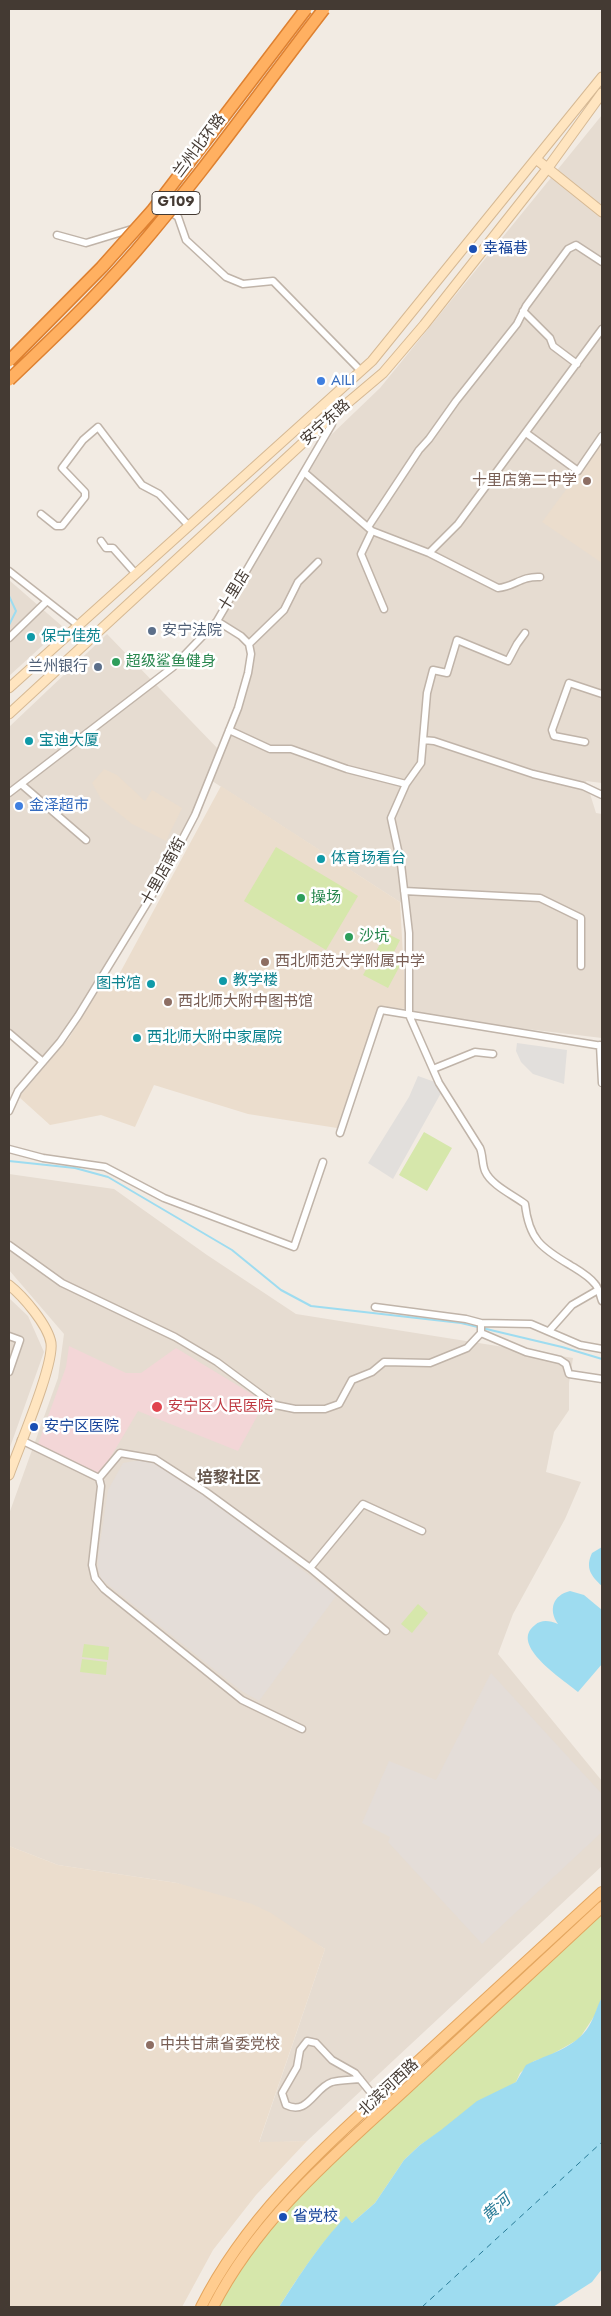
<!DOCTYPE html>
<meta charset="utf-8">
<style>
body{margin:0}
#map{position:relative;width:611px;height:2316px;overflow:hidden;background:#f2ebe3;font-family:Jost,sans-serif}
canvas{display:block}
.frame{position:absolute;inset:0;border:10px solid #443a33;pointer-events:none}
</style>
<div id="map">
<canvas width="611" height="2316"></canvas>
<div class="frame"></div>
</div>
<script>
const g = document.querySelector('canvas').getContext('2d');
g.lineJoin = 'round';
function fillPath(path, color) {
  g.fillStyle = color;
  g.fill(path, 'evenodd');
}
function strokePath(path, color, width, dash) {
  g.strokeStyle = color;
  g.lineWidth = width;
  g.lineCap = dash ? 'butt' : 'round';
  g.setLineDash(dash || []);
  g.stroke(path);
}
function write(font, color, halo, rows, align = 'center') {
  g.font = font + ' Jost,"Noto Sans SC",sans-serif';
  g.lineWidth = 5;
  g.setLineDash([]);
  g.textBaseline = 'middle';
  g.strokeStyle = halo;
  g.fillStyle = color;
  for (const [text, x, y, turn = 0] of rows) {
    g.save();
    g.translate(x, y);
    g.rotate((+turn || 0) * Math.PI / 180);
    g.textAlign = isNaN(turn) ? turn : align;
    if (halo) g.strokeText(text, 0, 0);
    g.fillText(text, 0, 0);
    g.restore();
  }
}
const residential = new Path2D(`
 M 602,115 L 602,783 L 586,781 L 596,813 L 602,814 L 602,1038 L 409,1015 L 403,904 L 209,779 L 144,908 L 80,1009 L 41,1061 L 9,1034 L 9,727 L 107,634 L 220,751 L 238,707 L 251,654 L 249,644 L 220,623 L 331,435 L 380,388 Z
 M 9,580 L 63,627 L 9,676 Z
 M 9,1174 L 114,1189 L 207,1255 L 296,1314 L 573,1358 L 569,1383 L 569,1410 L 554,1432 L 546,1472 L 581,1482 L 565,1519 L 513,1614 L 498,1654 L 602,1781 L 602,1866 L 307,2141 L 259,2143 L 325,1949 L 302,1936 L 177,1883 L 58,1865 L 9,1846 L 9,1514 L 58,1378 L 64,1334 L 9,1270 Z
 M 9,1298 L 28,1316 L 44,1352 L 9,1450 Z`);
const industrial = new Path2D(`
 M 146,1459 L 170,1468 L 336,1596 L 259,1701 L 240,1690 L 101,1579 L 98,1568 L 98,1557 L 108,1490 L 123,1463 Z
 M 491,1673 L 602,1794 L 602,1832 L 482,1944 L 388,1842 L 390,1837 L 362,1823 L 389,1761 L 436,1780 Z`);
const education = new Path2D(`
 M 602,441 L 602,563 L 542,522 Z
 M 104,769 L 117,775 L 145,801 L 152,790 L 182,808 L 166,841 L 132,824 L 101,799 L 92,783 Z
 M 221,786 L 400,902 L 406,1009 L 379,1006 L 337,1128 L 248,1114 L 154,1085 L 135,1127 L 101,1115 L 50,1125 L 19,1097 L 69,1038 L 106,976 L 115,982 Z
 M 9,1846 L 58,1865 L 177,1883 L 252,1904 L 271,1913 L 325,1949 L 259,2142 L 307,2141 L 256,2195 L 213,2250 L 182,2307 L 9,2307 Z`);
const medical = new Path2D(`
 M 69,1346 L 126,1373 L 141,1373 L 176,1348 L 265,1402 L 238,1451 L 138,1411 L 100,1475 L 38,1444 L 66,1367 Z`);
const green = new Path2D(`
 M 276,847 L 358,896 L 326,950 L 244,901 Z
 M 386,933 L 400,940 L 393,954 L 403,960 L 388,988 L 363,975 Z
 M 424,1132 L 452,1148 L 427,1191 L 399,1175 Z
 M 418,1604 L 428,1613 L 412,1633 L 401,1624 Z
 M 84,1644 L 109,1647 L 108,1660 L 82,1657 Z
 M 82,1659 L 107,1662 L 106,1675 L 80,1672 Z
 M 602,1907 L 602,1997 L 595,2015 L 579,2039 L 547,2057 L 534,2061 L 520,2073 L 516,2082 L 420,2145 L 404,2160 L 375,2203 L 352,2223 L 346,2217 C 319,2245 300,2274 279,2307 L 213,2307 L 282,2208 Z`);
const parking = new Path2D(`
 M 517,1043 L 567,1050 L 564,1084 L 533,1074 L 521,1062 L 516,1051 Z
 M 418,1076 L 435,1082 L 441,1093 L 393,1179 L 368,1163 L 409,1097 Z`);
const water = new Path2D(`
 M 602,1547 L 602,1586 C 591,1576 585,1568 592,1553 Z
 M 570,1591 L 584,1595 L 602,1610 L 602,1664 L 578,1692 C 564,1680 508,1645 535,1625 C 542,1619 550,1621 558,1624 C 548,1610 553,1595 570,1591 Z
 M 602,1997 L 602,2269 L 592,2282 L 553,2307 L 279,2307 C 301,2273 318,2246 346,2216 L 352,2223 L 375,2203 L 404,2160 L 420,2145 L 441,2130 L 477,2101 L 516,2082 L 526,2065 C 548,2054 576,2048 589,2026 C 595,2016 597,2006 602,1997 Z`);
const stream = new Path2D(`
 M 9,596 L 16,611 L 9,625
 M 9,1161 L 75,1168 L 108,1177 L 232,1250 L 281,1290 L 311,1306 L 461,1323 L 562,1347 L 602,1359`);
const ferry = new Path2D(`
 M 422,2307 L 602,2142`);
const street = new Path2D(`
 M 142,226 L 172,213 L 178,217 L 186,240 L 226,277 L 243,284 L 273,281 L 361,371
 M 57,235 L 86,243 L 132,229
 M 523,311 L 550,338 L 553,346 L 577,364
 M 526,433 L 578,471 L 602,436
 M 305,473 L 372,531 L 429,553 L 498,588 C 514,587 521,576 540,577
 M 41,514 L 56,526 L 62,526 L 85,497 L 85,492 L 62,468 L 83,440 L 98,427 L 142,485 L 159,494 L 189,526
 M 368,527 L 419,450 L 429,439 L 456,401 L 517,324 L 526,306 L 568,249 L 576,245 L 602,262
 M 372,531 L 361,554 L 384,609
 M 101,541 L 106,548 L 113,548 L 136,574
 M 429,553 L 458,524 L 602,329
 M 9,571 L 79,626
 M 525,633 L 517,644 L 508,661 L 457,640 L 447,673 L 433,670 L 427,693 L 421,763 L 406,784 L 391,818 L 401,864 L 409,933 L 409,1015 L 439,1083 L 480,1148 C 483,1155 482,1164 485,1171 C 491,1185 513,1195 525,1204 C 529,1239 541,1248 570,1265 C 578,1270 589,1276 595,1284 C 599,1288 600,1296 602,1301
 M 9,638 L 47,601
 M 249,644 L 284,610 L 298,582 L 318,562
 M 229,730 L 270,749 L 291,749 L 347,769 L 406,784
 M 423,740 L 434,741 L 533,774 L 583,786 L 602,795
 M 585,742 L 554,736 L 552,730 L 569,683 L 602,694
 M 21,784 L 86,840
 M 9,793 L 173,667 L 217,621 L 332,424 L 328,402
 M 404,891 L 540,898 L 581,918 L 581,966
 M 9,1033 L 43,1062
 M 600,1045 L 602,1083
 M 433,1069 L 475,1052 L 493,1054
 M 9,1111 L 18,1091 L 60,1042 L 78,1016 L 160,882 L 195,815 L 238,708 L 248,673 L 251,654 L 249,644 L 241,636 L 217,621
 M 340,1133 L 381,1010 L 602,1046
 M 9,1149 L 43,1158 L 105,1167 L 164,1198 L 294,1247 L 323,1162
 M 9,1245 L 62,1283 L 175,1337 L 217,1362 L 275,1405 L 295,1409 L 325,1409 L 339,1404 L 352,1380 L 372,1372 L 384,1362 L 430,1363 L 467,1348 L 481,1333 L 526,1352 L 560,1360 L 566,1364 L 569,1374 L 602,1379
 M 375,1307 L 466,1319 L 481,1323 L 481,1333
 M 481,1323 L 531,1324 L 580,1345 L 602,1349
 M 549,1331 L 572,1305 L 598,1290
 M 9,1336 L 20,1340 L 9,1372
 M 21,1440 L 99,1478 L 101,1486 L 92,1565 L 95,1578 L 104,1589 L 242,1700 L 302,1729
 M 99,1478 L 120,1453 L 155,1459 L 206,1492 L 310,1568 L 386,1631
 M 310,1568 L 363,1504 L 422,1531
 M 360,2079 C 351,2080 340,2080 332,2082 C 314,2088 308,2116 286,2105 L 282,2093 L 297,2067 L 300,2050 L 307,2041 L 316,2043 L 332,2060 L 355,2073 L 372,2094`);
const secondary = new Path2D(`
 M 536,159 L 602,212
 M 9,688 L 372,361 L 602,77
 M 9,714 L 332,416 L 383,373 L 424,325 L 547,169 L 602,93
 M 9,1285 C 23,1296 48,1325 51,1343 C 54,1366 18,1449 9,1475`);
const primary = new Path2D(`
 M 201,2307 C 248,2213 328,2144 404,2074 C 470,2014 536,1953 602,1892
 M 213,2307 C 258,2219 334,2155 405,2090 C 471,2029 536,1968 602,1907`);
const highwayBridge = new Path2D(`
 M 9,361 L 102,267 L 152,211 L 306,9
 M 9,380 C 53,338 96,297 136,251 C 203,173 262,89 324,9`);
const markers = [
 [473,249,5,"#1a4fb4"],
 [321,381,5,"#3f7fe0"],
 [587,481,5,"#8d6e63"],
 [152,631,5,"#5c6f8a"],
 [31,637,5,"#0f9aa8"],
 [116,662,5,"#2e9e5b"],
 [98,667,5,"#5c6f8a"],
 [29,741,5,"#0f9aa8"],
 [19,806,5,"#3f7fe0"],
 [321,859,5,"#0f9aa8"],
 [301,898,5,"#2e9e5b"],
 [349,937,5,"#2e9e5b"],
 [265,962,5,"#8d6e63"],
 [223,981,5,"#0f9aa8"],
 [151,984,5,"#0f9aa8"],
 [168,1002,5,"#8d6e63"],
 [137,1038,5,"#0f9aa8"],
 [157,1407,6,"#e0444e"],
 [34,1427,5,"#1a4fb4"],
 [150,2045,5,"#8d6e63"],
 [283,2217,5,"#1a4fb4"]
];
const shields = [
 [176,203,48]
];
const shieldNames = [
 ["G109",176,203]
];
const streetNames = [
 ["兰州北环路",200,146,-53],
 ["安宁东路",326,423,-42],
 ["十里店",235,591,-59],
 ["十里店南街",164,872,-61],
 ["北滨河西路",389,2088,-43]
];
const transitNames = [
 ["幸福巷",483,249],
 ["安宁区医院",44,1427],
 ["省党校",293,2217]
];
const shopNames = [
 ["AILI",331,381],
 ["金泽超市",29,806]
];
const educationNames = [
 ["十里店第二中学",577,481,"right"],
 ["西北师范大学附属中学",275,962],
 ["西北师大附中图书馆",178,1002],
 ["中共甘肃省委党校",160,2045]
];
const serviceNames = [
 ["安宁法院",162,631],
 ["兰州银行",88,667,"right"]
];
const cultureNames = [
 ["保宁佳苑",41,637],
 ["宝迪大厦",39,741],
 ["体育场看台",331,859],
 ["教学楼",233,981],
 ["图书馆",141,984,"right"],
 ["西北师大附中家属院",147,1038]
];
const leisureNames = [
 ["超级鲨鱼健身",126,662],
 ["操场",311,898],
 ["沙坑",359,937]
];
const healthNames = [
 ["安宁区人民医院",168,1407]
];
const neighbourhoodNames = [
 ["培黎社区",229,1479]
];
const waterNames = [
 ["黄河",497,2209,-42]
];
fillPath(residential, '#e6dcd1');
fillPath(industrial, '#e4ddd8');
fillPath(education, '#ebddcd');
fillPath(medical, '#f3d6d7');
fillPath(green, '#d6e7ab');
fillPath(parking, '#e2dfdc');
fillPath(water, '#9edcf0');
strokePath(stream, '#9edcf0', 2);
strokePath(ferry, '#287b97', 1, [6, 5]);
strokePath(street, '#c0b4a9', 9);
strokePath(secondary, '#d6b994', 11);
strokePath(primary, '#e4a65f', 12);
strokePath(street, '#fff', 6);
strokePath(secondary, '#ffe5c0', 9);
strokePath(primary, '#ffcc8f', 10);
strokePath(highwayBridge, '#de8131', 14, []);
strokePath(highwayBridge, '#ffb061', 11);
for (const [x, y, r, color] of markers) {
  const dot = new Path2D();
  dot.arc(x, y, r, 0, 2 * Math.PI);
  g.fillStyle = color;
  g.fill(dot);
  strokePath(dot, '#fff', 2);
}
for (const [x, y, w] of shields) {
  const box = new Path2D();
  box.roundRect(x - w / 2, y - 11.5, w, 23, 4);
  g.fillStyle = '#fff';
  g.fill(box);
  strokePath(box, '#443a33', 1);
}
write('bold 14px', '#443a33', null, shieldNames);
write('15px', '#443a33', '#fff', streetNames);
write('15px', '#164399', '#fff', transitNames, 'left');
write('15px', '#366cbe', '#fff', shopNames, 'left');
write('15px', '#785e54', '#fff', educationNames, 'left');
write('15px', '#4e5e75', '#fff', serviceNames, 'left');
write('15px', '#0d838f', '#fff', cultureNames, 'left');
write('15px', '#27864d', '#fff', leisureNames, 'left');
write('15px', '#be3a42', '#fff', healthNames, 'left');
write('bold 16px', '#66564b', '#fff', neighbourhoodNames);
write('italic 16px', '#287b97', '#fff', waterNames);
</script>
